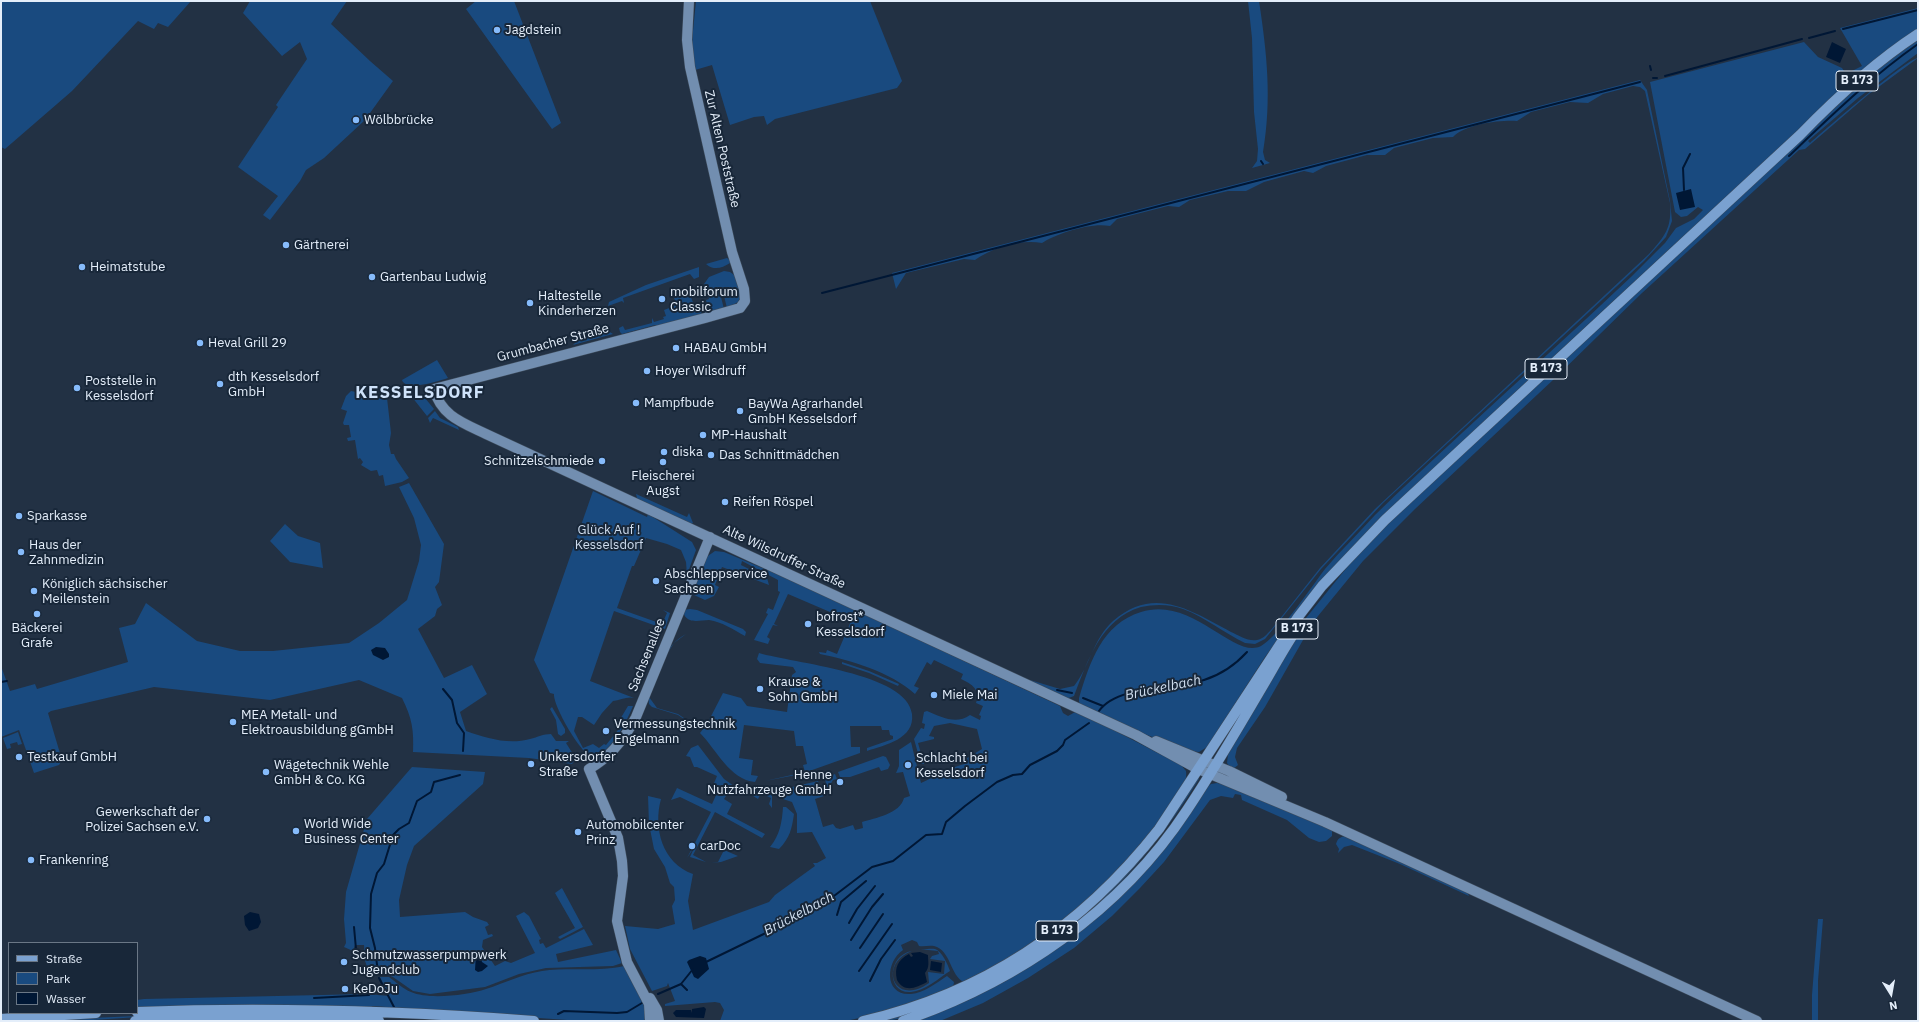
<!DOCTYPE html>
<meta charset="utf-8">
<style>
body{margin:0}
#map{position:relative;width:1919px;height:1022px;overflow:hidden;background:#223144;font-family:"IBM Plex Sans",sans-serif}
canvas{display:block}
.frame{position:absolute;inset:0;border:2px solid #e4eefa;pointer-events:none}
.legend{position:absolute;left:8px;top:942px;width:130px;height:72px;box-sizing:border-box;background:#182739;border:1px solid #6a7786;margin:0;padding:5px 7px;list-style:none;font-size:12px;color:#e4eefa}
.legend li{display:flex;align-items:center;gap:8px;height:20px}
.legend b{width:20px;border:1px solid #6a7786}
.north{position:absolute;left:1871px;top:974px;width:40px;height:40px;-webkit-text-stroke:3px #182739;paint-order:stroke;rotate:169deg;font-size:11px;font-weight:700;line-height:16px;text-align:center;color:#e4eefa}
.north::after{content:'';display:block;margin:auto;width:14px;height:18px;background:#e4eefa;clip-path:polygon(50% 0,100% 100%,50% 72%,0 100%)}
</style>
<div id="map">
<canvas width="1919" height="1022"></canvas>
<div class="frame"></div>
<ul class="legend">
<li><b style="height:5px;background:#7aa1d0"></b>Straße</li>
<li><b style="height:11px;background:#194a7f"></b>Park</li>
<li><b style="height:11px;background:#001735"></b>Wasser</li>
</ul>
<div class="north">N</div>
</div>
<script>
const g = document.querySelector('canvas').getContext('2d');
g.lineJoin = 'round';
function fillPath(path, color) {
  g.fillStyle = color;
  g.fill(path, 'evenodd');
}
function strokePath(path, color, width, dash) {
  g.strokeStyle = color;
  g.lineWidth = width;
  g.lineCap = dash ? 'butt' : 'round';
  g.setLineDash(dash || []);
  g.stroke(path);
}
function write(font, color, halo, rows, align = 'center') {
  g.font = font + ' "IBM Plex Sans",sans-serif';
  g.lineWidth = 4;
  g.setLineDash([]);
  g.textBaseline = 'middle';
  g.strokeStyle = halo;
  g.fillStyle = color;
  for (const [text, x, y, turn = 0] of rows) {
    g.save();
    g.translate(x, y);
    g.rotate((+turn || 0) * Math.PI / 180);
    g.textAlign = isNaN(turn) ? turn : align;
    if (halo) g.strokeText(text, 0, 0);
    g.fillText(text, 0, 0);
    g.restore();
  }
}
const green = new Path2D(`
 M 1,1 L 191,1 L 168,27 L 158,23 L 154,29 L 138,21 L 72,91 L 5,149 L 1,147 Z
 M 250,1 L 347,1 L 331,24 L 370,61 L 393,81 L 365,120 L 324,158 L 306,170 L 300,181 L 270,220 L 263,215 L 278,196 L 238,167 L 278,107 L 276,105 L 307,59 L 300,42 L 282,56 L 243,13 Z
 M 476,1 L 514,1 L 561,123 L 552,129 L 466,9 Z
 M 696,1 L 870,1 L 902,81 L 897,88 L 775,119 L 767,125 L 764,116 L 754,117 L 730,125 L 712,65 L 695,70 L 692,41 Z
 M 1248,1 L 1259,1 C 1267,54 1272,99 1263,152 L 1265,160 L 1270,163 L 1252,168 L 1257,161 L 1258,149 L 1254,112 L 1252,38 Z
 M 1918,8 L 1918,29 L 1885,53 L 1850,82 L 1541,368 L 1373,526 L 1284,631 L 1265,657 L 1207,747 L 1199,752 L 1190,751 L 1147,735 L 1082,706 L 1079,702 L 1079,698 C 1090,662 1102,624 1141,612 C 1192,595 1234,660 1261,646 C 1278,637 1312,586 1325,569 C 1341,550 1359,533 1375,515 C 1403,487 1433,460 1462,433 C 1519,380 1576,329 1632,276 L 1665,243 L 1676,228 L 1694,219 L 1703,210 L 1698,207 L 1687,216 L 1681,217 L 1675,212 L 1650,82 L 1804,42 L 1818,57 L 1842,68 L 1846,74 L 1862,66 L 1840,28 Z
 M 1918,39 L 1918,53 L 1858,98 L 1808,141 L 1810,143 C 1826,129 1906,59 1918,58 L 1869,94 L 1805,149 L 1799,150 L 1778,169 L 1642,293 L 1553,380 L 1415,509 L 1363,561 L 1318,616 L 1307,633 L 1265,707 L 1237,748 L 1235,757 L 1238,765 L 1232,770 L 1227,763 L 1228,754 L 1306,618 L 1357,555 L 1386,524 L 1455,459 L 1869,76 Z
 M 1640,80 L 1647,90 L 1670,201 L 1672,221 L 1666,237 L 1644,261 L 1383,503 L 1321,569 L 1265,639 L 1255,644 L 1245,643 C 1224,633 1205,617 1183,609 C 1170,604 1155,604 1141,607 C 1101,619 1088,660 1074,696 L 1066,699 L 1033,683 L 1030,680 L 1060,689 L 1074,686 C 1090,666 1093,639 1113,621 C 1155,585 1191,611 1231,632 C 1238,635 1249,642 1257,640 C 1263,639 1267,634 1271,630 L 1320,568 L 1375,509 L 1649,254 C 1665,236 1672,228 1670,203 L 1645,91 L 1640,87 L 1633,86 L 1603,94 L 1588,103 L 1570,102 L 1531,112 L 1517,121 C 1499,120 1466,124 1453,137 L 1433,138 L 1394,148 L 1385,155 L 1367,155 L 1326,166 L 1313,173 L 1304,171 L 1264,182 L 1246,191 L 1228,191 L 1190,200 L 1179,207 L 1168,206 L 1117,219 L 1110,226 C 1092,222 1057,233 1042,243 C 1020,239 992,248 975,260 L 964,259 L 906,273 L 896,289 L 892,273 Z
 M 727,258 L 731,261 L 730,263 C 722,268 714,271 706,264 Z
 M 699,267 L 699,277 L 694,279 L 690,274 L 623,298 L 624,303 L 622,301 L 608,306 L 609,302 L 646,285 Z
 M 724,271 L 730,272 L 737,277 L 741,296 L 738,302 L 727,308 L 723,292 L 720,293 L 724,309 L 661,325 L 655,325 L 622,334 L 620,332 L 619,328 L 623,326 L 625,330 L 652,323 L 652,318 L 654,322 L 664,319 L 663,317 L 666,316 L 664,310 L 677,305 L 674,298 L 689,292 L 694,305 L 696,304 L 698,308 L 707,304 L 706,300 L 709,299 L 704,284 L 709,277 Z
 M 601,331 L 608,331 L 613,334 L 573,345 L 575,343 L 573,337 Z
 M 437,360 L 448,378 C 438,381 406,392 402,380 Z
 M 351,391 L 387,398 L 391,433 L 389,445 L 391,454 L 394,454 L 396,459 L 409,478 L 402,482 L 385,486 L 383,475 L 379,476 L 377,470 L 371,471 L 361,465 L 363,462 L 360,458 L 358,459 L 355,440 L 348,441 L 347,438 L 351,437 L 349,425 L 344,425 L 343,423 L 347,411 L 341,409 L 346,396 Z
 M 412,397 L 425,398 L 434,409 L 427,416 Z
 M 435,411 L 440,418 L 458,427 L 459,430 L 433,418 L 430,423 L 428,418 Z
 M 409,483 L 444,544 L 439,582 L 435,587 L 442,605 L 437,609 L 435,616 L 418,629 L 444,678 L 472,665 L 487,694 L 460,712 L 466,731 C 486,738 508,745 530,739 C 538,737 543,734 551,734 L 556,741 L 569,741 L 566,743 L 573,754 L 576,752 L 578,756 L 572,764 L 529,758 L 413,752 C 414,730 412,718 402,698 L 359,680 L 270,700 L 154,687 L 51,711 L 48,713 L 62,760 L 59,765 L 34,773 L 19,730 L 1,737 L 1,666 L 10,691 L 35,684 L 37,689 L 128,662 L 119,628 L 135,624 L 146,603 L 197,641 L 240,651 L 273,651 L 349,643 L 379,623 L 407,600 L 419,561 L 421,545 L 414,518 L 399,487 Z
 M 593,491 L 647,517 L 648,514 L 692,542 L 696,550 L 687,575 L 686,562 L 681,550 L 667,544 L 646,538 L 634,566 L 632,566 L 617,608 L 662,624 L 667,613 L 663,610 L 670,613 L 665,629 L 614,611 L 590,681 L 634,698 C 628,696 620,700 613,701 L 602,713 L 594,725 L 582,717 L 578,717 L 574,731 L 583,748 L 593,744 L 599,748 L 604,744 L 606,745 L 622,725 L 619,721 L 628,706 L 633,706 C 627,721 610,755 592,757 C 581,754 553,706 554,694 L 550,693 L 534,660 Z
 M 636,494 L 687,517 L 689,513 L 693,523 L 690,525 L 638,502 Z
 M 285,524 L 298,536 L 320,543 L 323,568 L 290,562 L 270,541 Z
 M 715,551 L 724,552 L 791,580 L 1060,706 L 1063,713 L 1068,716 L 1077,711 L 1181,765 L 1186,771 C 1188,786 1175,799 1167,811 C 1127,870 1072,920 1013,957 C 998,967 980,974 964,982 C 950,976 951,950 934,946 C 929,945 924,947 919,946 L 917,942 L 912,940 L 901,945 L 903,950 C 885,962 884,996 911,994 C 924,993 936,983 947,976 L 954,982 L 953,988 L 881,1013 L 846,1021 L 720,1021 L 724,1010 L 720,1003 L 715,1002 L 665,1006 L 665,1004 L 675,1001 L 668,983 L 667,986 L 652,991 L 630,949 L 625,926 L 658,929 L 675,924 L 672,906 L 675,900 L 674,887 L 670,883 L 665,867 L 654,849 L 649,824 L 648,796 L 661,799 C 653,828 662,863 693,874 L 688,901 L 693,930 L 769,902 L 775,895 L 815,866 L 813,863 L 817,863 L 826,858 L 812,832 L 797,833 L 797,814 L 792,802 L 783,799 L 783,794 L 788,788 L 818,781 L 824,796 L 815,799 L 823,827 L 833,824 L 836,828 L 840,829 L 853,825 L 855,830 L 863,828 L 862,822 C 875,818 900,814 904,798 L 910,796 L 903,772 L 896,773 L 899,766 L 899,750 L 911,742 L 921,783 C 937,776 951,767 968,763 L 967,758 L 982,749 L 977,729 L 950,723 L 934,726 L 929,736 L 934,737 L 934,739 L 918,743 L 924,764 L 921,764 L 914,739 L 921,728 L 924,729 L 925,724 L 922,723 L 924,712 L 927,711 C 941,717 956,725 970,715 L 980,720 L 981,716 L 979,715 L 983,706 L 976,703 C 981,690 972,684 961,679 L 963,674 L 934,660 L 931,665 L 927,662 L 914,686 L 919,688 L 915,694 C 891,672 850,660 820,654 L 819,652 L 826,653 L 827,650 L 837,654 L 851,621 L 788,594 L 774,624 L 778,626 L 773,625 L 767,637 L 770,639 L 768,644 L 754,640 L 768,614 L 766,613 L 768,608 L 773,610 L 780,592 L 778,591 L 778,580 L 742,561 L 741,565 L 767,578 L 769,585 L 722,567 L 715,585 L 719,587 L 714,596 L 705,600 L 694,595 L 692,592 L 705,558 Z
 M 690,609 L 697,610 L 743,629 L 746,632 L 745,636 C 734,630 722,622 709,620 C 703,620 695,622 690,620 C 685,618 684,615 683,610 Z
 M 686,634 L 674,643 L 667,654 L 649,697 L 657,708 L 678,714 L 694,725 L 700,722 L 694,726 L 678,715 L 652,707 L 649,704 L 648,697 C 657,674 663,646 686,634 Z
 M 759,653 C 792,663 908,673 912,714 C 915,739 885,745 867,751 L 867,748 L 893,739 L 893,736 L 890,735 L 889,730 L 882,730 L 881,726 L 850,726 L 851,747 L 860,747 L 860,753 L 801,774 L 765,781 L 805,772 L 803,765 L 807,764 L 803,746 L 796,746 L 794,731 L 744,725 L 739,758 L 753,760 L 751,775 L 758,776 L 755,782 C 730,780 716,749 700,733 L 707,724 L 723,693 L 741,698 L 747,706 L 787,712 L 792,675 L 796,672 L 793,667 L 760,663 L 757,659 Z
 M 842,662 L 869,671 L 899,684 L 898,686 L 869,673 L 842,664 Z
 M 552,707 L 565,729 L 565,733 L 561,736 L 558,734 L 556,720 L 550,709 Z
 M 18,732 L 22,744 L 18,745 L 17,742 L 10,744 L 11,748 L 7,749 L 3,738 Z
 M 698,745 L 724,779 L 734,786 L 735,789 L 730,790 L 724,799 L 732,804 L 727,814 L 765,834 L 762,838 L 715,812 L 693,855 L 706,862 L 690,857 L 695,846 L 687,858 L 711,812 L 680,797 L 671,800 L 677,788 L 712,804 L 718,791 L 712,788 L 717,776 L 697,767 L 694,767 L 690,757 L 686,756 L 691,748 Z
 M 883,756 L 886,757 L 890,765 L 888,769 L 881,771 L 879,767 L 850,777 L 840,777 L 838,772 Z
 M 412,767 L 485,772 L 483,784 L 414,846 L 407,865 L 399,900 L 400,917 L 465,912 L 473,917 L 487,922 L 489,925 L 485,927 L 488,935 L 492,934 L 493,936 L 483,940 L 482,947 L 495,966 L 505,961 L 511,963 L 535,953 L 516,916 L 524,912 L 529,916 L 541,939 L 539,940 L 540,944 L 543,943 L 546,948 L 584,929 L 593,945 L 556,954 L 558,962 L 616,950 L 622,963 L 613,966 L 546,968 L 519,974 L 485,987 L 430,994 L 413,991 L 393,977 L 383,973 L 377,968 L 369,972 L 365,961 L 364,945 L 355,945 L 353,951 L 344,947 L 346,943 L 344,919 L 346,892 L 367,819 Z
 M 835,774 L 837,779 L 833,780 L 827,790 L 825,778 Z
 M 1198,777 L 1199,779 C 1137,880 1062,951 952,999 C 930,1008 904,1021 880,1021 C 1020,983 1121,900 1198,777 Z
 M 1217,783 L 1223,784 L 1332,830 L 1332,836 L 1326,841 L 1319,842 L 1309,838 L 1287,820 L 1242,800 L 1241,795 L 1235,794 L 1233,798 L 1221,796 L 1210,800 L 1164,862 L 1140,888 L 1112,916 L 1074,948 L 1028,978 L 983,1003 L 940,1021 L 915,1021 L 969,1000 L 1006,981 L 1091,922 L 1206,788 L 1211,784 Z
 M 745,791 L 768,791 L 772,796 L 772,808 L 769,804 L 771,798 L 761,793 L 758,799 Z
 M 783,807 L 786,807 L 794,814 C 792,828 790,838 779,849 L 770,847 C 780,835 782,822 783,807 Z
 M 1346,836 L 1467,892 L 1469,896 L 1400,864 L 1352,845 L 1344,847 L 1338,853 L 1339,849 L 1336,844 C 1338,838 1340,837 1346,836 Z
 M 724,850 L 738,856 L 721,862 L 711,863 L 718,862 Z
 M 562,888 L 583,927 L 560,939 L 558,937 L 575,928 L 555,893 Z
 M 1818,919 L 1823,919 L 1818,981 L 1818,1021 L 1812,1021 L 1812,995 Z
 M 918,949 C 924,950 930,948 935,949 C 942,951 948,965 950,971 C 939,978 925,991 911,992 C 886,994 887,955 912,951 C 878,963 893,1008 929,983 L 928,972 L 944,974 L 945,961 L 930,959 L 932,956 L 939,954 L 938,951 Z
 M 624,966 L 645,1000 L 645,1019 L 643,1021 L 581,1021 L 372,1006 L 372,1008 L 234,1005 L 137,1008 L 137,1000 L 144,999 L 366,994 L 389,996 L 380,977 L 389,977 C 396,982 403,989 411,992 C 429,1000 468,995 486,989 C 505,983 522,974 542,971 C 567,967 600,972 624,966 Z
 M 206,1013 L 382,1015 L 383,1018 L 153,1016 L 78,1021 L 21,1021 Z`);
const water = new Path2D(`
 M 1832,42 L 1846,49 L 1840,63 L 1826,57 Z
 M 1691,189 L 1695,207 L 1680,210 L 1676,193 Z
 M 376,647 L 385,648 L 389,654 L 389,657 L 383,660 L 373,655 L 371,650 Z
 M 250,912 L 259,914 L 261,922 L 258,928 L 249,931 L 245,925 L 244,916 Z
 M 920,952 L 928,955 C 928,962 930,967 925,973 L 927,982 C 916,988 904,993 897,980 C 894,967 898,960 909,954 L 911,957 L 913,956 L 911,953 Z
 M 476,954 L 480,955 L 482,962 L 488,966 L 482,971 L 478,972 L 475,970 Z
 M 700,956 L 706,958 L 709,969 L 698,979 L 694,977 L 687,962 L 689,960 Z
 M 931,961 L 942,963 L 941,972 L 930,970 Z
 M 704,1007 L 706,1009 L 704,1018 L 676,1017 L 673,1013 L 676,1010 L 691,1010 L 692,1013 L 692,1009 Z`);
const stream = new Path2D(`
 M 1843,29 L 1918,10
 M 1809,38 L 1835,31
 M 1650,66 L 1651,70
 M 1665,76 L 1802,39
 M 1653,78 L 1657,78
 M 1789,156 C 1830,117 1871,77 1918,44
 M 1261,161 L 1263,164
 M 1684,190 L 1683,168 L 1690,154
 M 822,293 L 1640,82
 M 1,682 L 7,681
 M 443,689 L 452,700 L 457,723 L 464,733 L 463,751
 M 1057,690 L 1072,693
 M 1083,698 L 1103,706
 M 1099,711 C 1117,685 1175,689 1204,680 C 1220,675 1236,664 1247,652
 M 837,915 L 841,902 L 866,881
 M 849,923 L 857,909 L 875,886
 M 354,927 L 356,949
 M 851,940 L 872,907 L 883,894
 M 860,948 L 883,914
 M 706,962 L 774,929 L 803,909 L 821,905 L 830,899 L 872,867 L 893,861 L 926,835 L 942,834 L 946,822 L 965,806 L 997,782 L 1013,775 L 1022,774 L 1030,765 L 1057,751 L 1063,745 L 1065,740 L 1089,723
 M 859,971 L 892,924
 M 378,973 L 375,948 L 370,928 L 371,894 L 377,873 L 384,864 L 393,835 L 399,829 L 409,823 L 417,801 L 431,792 L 434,782 L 460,775
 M 379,978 L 395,1009
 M 870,981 L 881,959 L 895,940
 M 681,984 L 687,990
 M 658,994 L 681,984 L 693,969
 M 314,998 L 369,995
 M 558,1014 L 564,1011 L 617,1013 L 627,1012 L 642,1003`);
const secondary = new Path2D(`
 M 689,1 L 687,40 L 690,67 L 732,252 L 744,289 L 745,301 L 740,308 L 705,318 L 434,389 C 441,416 463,423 486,434 L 1136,735 L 1198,769 L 1325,822 L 1757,1021
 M 1156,741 L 1229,771 L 1282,797
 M 650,998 L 657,1010 L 659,1021
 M 650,1021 L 649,1004 L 627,962 L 617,921 L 623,876 L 622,861 L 618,838 L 589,769 C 611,757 625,738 636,717 L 710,537`);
const primary = new Path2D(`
 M 137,1012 C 270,1007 402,1011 534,1021
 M 1,1019 L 96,1013
 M 135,1021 C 216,1016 297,1018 379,1021
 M 863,1021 C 985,993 1082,927 1159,829 L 1298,617 L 1322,586 L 1385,520 L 1800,135 C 1836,98 1875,62 1918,34
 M 903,1021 C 1016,982 1120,912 1187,810 C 1213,771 1237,730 1261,689 C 1273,669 1284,648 1297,629`);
const markers = [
 [497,30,4,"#86bbfb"],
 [356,120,4,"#86bbfb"],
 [286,245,4,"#86bbfb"],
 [82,267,4,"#86bbfb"],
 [372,277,4,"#86bbfb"],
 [662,299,4,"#86bbfb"],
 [530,303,4,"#86bbfb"],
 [200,343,4,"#86bbfb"],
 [676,348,4,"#86bbfb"],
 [647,371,4,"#86bbfb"],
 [220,384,4,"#86bbfb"],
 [77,388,4,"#86bbfb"],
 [636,403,4,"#86bbfb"],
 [740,411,4,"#86bbfb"],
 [703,435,4,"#86bbfb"],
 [664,452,4,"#86bbfb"],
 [711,455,4,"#86bbfb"],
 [602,461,4,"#86bbfb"],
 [663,462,4,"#86bbfb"],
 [725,502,4,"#86bbfb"],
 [19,516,4,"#86bbfb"],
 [21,552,4,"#86bbfb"],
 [656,581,4,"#86bbfb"],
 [34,591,4,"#86bbfb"],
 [37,614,4,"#86bbfb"],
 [808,624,4,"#86bbfb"],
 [760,689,4,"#86bbfb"],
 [934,695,4,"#86bbfb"],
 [233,722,4,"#86bbfb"],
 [606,731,4,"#86bbfb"],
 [19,757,4,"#86bbfb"],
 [531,764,4,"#86bbfb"],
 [908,765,4,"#86bbfb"],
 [266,772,4,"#86bbfb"],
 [840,782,4,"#86bbfb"],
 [207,819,4,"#86bbfb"],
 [296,831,4,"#86bbfb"],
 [578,832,4,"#86bbfb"],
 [692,846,4,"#86bbfb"],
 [31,860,4,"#86bbfb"],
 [344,962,4,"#86bbfb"],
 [345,989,4,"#86bbfb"]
];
const shields = [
 [1857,81,42],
 [1546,369,42],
 [1297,629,42],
 [1057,931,42]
];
const shieldNames = [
 ["B 173",1857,81],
 ["B 173",1546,369],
 ["B 173",1297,629],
 ["B 173",1057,931]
];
const poiNames = [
 ["Jagdstein",505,30],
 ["Wölbbrücke",364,120],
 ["Gärtnerei",294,245],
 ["Heimatstube",90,267],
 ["Gartenbau Ludwig",380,277],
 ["mobilforum",670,292],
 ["Classic",670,307],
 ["Haltestelle",538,296],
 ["Kinderherzen",538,311],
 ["Heval Grill 29",208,343],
 ["HABAU GmbH",684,348],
 ["Hoyer Wilsdruff",655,371],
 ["dth Kesselsdorf",228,377],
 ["GmbH",228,392],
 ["Poststelle in",85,381],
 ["Kesselsdorf",85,396],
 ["Mampfbude",644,403],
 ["BayWa Agrarhandel",748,404],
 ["GmbH Kesselsdorf",748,419],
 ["MP-Haushalt",711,435],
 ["diska",672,452],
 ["Das Schnittmädchen",719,455],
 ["Schnitzelschmiede",594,461,"right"],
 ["Fleischerei",663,476,"center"],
 ["Augst",663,491,"center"],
 ["Reifen Röspel",733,502],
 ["Sparkasse",27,516],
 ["Haus der",29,545],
 ["Zahnmedizin",29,560],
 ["Abschleppservice",664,574],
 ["Sachsen",664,589],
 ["Königlich sächsischer",42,584],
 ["Meilenstein",42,599],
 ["bofrost*",816,617],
 ["Kesselsdorf",816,632],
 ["Bäckerei",37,628,"center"],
 ["Grafe",37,643,"center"],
 ["Krause &",768,682],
 ["Sohn GmbH",768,697],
 ["Miele Mai",942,695],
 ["MEA Metall- und",241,715],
 ["Elektroausbildung gGmbH",241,730],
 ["Vermessungstechnik",614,724],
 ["Engelmann",614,739],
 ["Testkauf GmbH",27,757],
 ["Unkersdorfer",539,757],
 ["Straße",539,772],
 ["Schlacht bei",916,758],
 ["Kesselsdorf",916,773],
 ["Wägetechnik Wehle",274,765],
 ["GmbH & Co. KG",274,780],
 ["Henne",832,775,"right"],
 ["Nutzfahrzeuge GmbH",832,790,"right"],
 ["Gewerkschaft der",199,812,"right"],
 ["Polizei Sachsen e.V.",199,827,"right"],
 ["World Wide",304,824],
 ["Business Center",304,839],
 ["Automobilcenter",586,825],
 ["Prinz",586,840],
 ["carDoc",700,846],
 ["Frankenring",39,860],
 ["Schmutzwasserpumpwerk",352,955],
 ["Jugendclub",352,970],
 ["KeDoJu",353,989]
];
const streetNames = [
 ["Zur Alten Poststraße",722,149,77],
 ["Grumbacher Straße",553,343,-15],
 ["Alte Wilsdruffer Straße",784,557,25],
 ["Sachsenallee",647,655,-68]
];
const parkNames = [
 ["Glück Auf !",609,530],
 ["Kesselsdorf",609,545]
];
const waterNames = [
 ["Brückelbach",1163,688,-12],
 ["Brückelbach",799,914,-28]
];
const districtNames = [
 ["KESSELSDORF",420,393]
];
fillPath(green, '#194a7f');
fillPath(water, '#001735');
strokePath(stream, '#001735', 2);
strokePath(secondary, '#3e4c5c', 11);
strokePath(primary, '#3e4c5c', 11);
strokePath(secondary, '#728eb0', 10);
strokePath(primary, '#7aa1d0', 10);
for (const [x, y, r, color] of markers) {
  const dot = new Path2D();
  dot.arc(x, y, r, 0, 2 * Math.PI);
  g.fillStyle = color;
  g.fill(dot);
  strokePath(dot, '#182739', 1.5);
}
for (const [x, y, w] of shields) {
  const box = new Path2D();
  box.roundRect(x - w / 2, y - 10, w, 20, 3);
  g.fillStyle = '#182739';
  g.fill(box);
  strokePath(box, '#e4eefa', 1);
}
write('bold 12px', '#e4eefa', null, shieldNames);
write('13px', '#e4eefa', '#182739', poiNames, 'left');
write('13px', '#e4eefa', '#182739', streetNames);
write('13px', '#cfddef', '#182739', parkNames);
write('italic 14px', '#d0dff0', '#182739', waterNames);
g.letterSpacing = '1px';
write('bold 17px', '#cee2fa', '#182739', districtNames);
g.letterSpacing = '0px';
</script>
